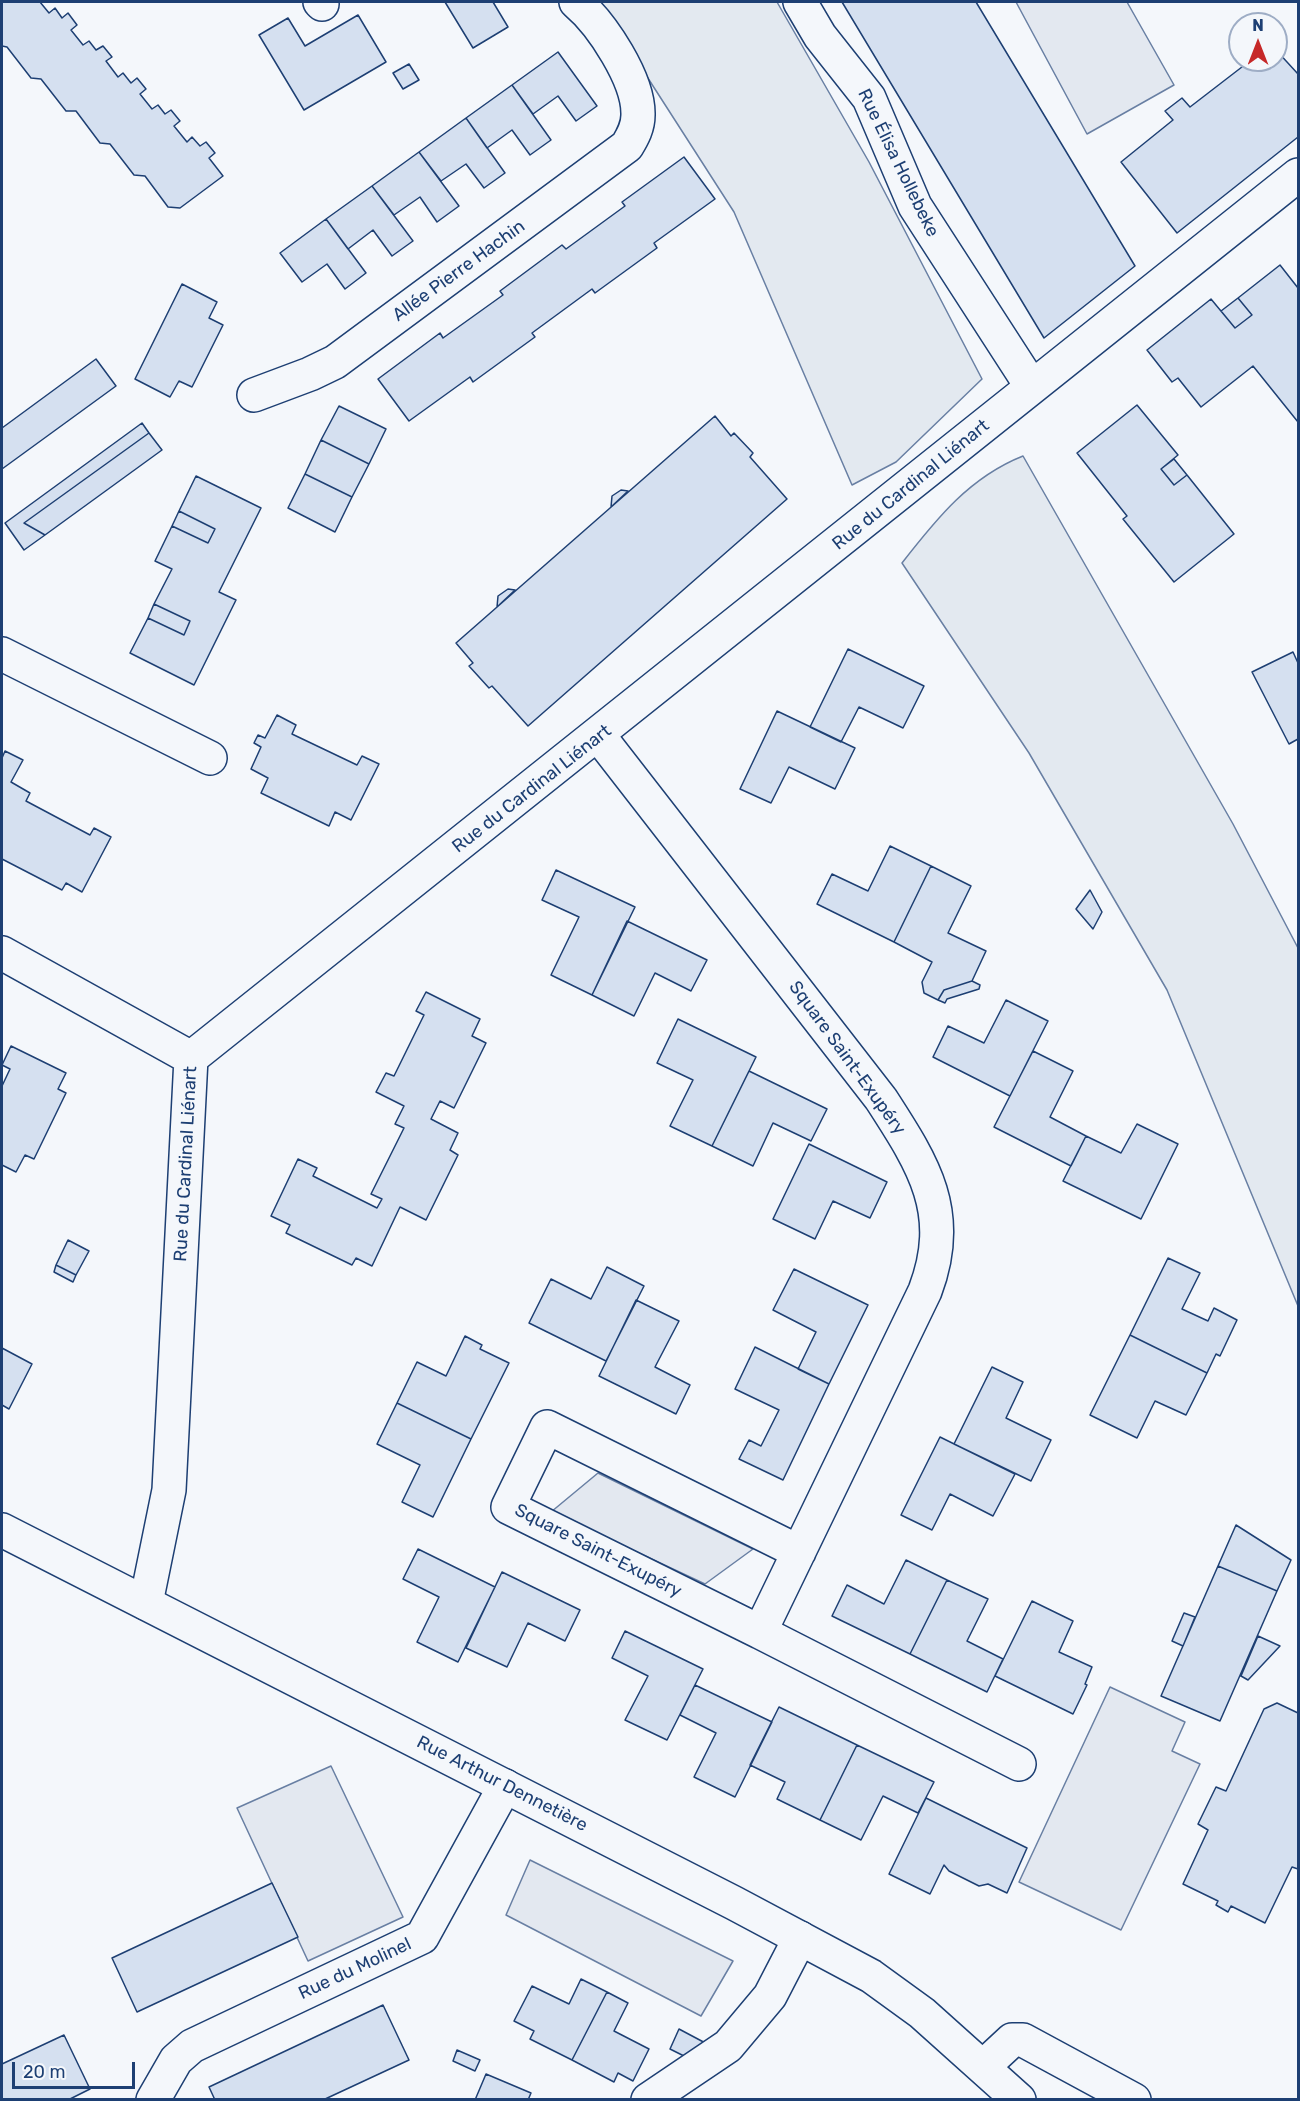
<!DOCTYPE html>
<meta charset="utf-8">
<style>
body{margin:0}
#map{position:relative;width:1300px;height:2101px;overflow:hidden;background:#f4f7fb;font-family:Rubik,sans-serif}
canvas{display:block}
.frame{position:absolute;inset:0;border:3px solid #1d3f73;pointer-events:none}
.north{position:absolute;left:1228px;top:12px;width:60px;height:60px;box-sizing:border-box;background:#f4f7fb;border:2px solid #9eadc5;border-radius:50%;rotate:0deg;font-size:16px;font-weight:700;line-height:24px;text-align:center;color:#1d3f73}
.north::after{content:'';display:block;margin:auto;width:21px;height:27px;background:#c62828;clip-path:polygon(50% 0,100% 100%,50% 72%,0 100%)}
.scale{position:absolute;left:12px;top:2062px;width:123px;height:27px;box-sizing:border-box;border:3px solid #1d3f73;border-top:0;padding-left:8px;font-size:18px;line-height:21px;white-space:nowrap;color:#1d3f73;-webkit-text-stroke:4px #f4f7fb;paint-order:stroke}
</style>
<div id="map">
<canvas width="1300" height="2101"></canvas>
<div class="frame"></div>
<div class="north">N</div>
<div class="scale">20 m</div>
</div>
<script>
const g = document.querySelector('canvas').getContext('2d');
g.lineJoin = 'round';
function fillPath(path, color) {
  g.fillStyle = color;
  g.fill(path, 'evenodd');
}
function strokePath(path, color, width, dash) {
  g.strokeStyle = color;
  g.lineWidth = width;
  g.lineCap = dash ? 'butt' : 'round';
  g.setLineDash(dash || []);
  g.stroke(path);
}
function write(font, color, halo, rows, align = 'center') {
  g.font = font + ' Rubik,sans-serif';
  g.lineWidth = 4.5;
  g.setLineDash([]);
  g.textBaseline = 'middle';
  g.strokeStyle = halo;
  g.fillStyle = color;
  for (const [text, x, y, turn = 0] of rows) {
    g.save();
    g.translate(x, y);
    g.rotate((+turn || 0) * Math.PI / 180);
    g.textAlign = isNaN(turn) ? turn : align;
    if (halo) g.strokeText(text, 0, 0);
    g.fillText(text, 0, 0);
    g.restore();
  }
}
const green = new Path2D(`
 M 599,2 L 777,2 L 869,162 L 982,379 L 896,462 L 852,485 L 734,212 Z
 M 1023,456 L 1233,824 L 1298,948 L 1298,1306 L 1167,990 L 1029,753 L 902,563 C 937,518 970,477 1023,456 Z`);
const parking = new Path2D(`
 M 1016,2 L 1127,2 L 1174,85 L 1087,134 Z
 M 598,1473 L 753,1549 L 705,1584 L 551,1512 Z
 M 1110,1687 L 1185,1722 L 1172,1751 L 1200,1764 L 1121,1930 L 1019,1882 Z
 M 331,1766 L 403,1917 L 308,1961 L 237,1808 Z
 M 530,1860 L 733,1961 L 701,2016 L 506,1915 Z`);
const building = new Path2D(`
 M 2,2 L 40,2 L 49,13 L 55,8 L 62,18 L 68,13 L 77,25 L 71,30 L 83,45 L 89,41 L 96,50 L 103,46 L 112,57 L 106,61 L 118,77 L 123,73 L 131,83 L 137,78 L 146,89 L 140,94 L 152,109 L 158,105 L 165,114 L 171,110 L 180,121 L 174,126 L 187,142 L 192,137 L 200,146 L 206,142 L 215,153 L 209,158 L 223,176 L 180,208 L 168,207 L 145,176 L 134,175 L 110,144 L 100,143 L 76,111 L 66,111 L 41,79 L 31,78 L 7,47 L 2,46 Z
 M 445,2 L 493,2 L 508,27 L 473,48 Z
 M 842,2 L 976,2 L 1135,266 L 1044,338 Z
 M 358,15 L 386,62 L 304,110 L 259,35 L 288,18 L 305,46 Z
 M 1276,50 L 1298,74 L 1298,137 L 1177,233 L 1121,162 L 1173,120 L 1165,111 L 1182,98 L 1190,107 L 1251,60 L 1276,60 Z
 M 558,52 L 597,106 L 576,121 L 558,96 L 533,114 L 512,85 Z
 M 409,64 L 419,80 L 403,89 L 393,73 Z
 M 512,85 L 551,140 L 530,155 L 512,130 L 487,148 L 466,118 Z
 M 466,118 L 505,173 L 484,188 L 466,164 L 441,181 L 419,152 Z
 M 419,152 L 459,206 L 437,222 L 420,197 L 394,215 L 372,186 Z
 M 684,157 L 715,199 L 654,243 L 657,248 L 595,293 L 592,289 L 532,333 L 535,337 L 473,382 L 470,377 L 409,421 L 378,379 L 440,333 L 443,338 L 503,295 L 500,291 L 562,245 L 566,249 L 625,206 L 622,202 Z
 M 372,186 L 413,241 L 392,256 L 373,230 L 348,249 L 326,219 Z
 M 326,219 L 366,273 L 345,289 L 327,264 L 302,282 L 280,253 Z
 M 1280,265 L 1298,288 L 1298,422 L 1253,366 L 1201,407 L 1178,378 L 1172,382 L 1147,350 L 1211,299 L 1235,328 L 1252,315 L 1238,298 Z
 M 182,284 L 217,302 L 209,318 L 223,325 L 192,387 L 179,381 L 170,397 L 135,379 Z
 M 1238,298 L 1252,315 L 1235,328 L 1221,311 Z
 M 96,359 L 116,386 L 2,469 L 2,428 Z
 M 1137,405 L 1178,455 L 1161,469 L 1174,485 L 1187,475 L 1234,534 L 1174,582 L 1123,519 L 1127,516 L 1077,453 Z
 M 339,406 L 386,429 L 369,464 L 321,440 Z
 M 715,416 L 731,436 L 734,433 L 753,453 L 750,457 L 787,499 L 528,726 L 492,686 L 489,688 L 469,666 L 473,663 L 456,643 Z
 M 142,423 L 149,433 L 24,523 L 45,535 L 24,550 L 5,523 Z
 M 149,433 L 162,450 L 45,535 L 24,523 Z
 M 321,440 L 369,464 L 352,497 L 305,474 Z
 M 1174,459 L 1187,475 L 1174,485 L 1161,469 Z
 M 305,474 L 352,497 L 335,532 L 288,508 Z
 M 196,476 L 261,508 L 219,592 L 236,600 L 194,685 L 130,653 L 148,618 L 184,635 L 190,621 L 154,604 L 172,569 L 155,561 L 172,526 L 208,543 L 215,529 L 179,511 Z
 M 621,490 L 628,491 L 611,507 L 612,496 Z
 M 179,511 L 215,529 L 208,543 L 172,526 Z
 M 508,589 L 515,590 L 497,607 L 498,596 Z
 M 154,604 L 190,621 L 184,635 L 148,618 Z
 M 848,649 L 924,686 L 903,728 L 859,707 L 841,742 L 810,727 Z
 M 1293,652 L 1298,663 L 1298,739 L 1289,744 L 1252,672 Z
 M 777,711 L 855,748 L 835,789 L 789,767 L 771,803 L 740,789 Z
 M 277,715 L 296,725 L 292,734 L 357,765 L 362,756 L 379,764 L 351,820 L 335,812 L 329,826 L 261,793 L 268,778 L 251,769 L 261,747 L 254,743 L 258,735 L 265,738 Z
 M 5,751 L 23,760 L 11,782 L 30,793 L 26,801 L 90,835 L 94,828 L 111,837 L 82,892 L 66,883 L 62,890 L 2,859 L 2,758 Z
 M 890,846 L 931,866 L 894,942 L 817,904 L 832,874 L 868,891 Z
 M 931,866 L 971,886 L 948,933 L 986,951 L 972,981 L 944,990 L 938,1000 L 924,993 L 922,982 L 932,962 L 894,942 Z
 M 556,870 L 635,907 L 592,995 L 551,975 L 579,917 L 542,900 Z
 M 1090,890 L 1102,912 L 1093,929 L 1076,909 Z
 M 627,921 L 707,960 L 691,991 L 655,973 L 634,1016 L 592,995 Z
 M 972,981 L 980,985 L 979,989 L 947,999 L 945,1003 L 938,1000 L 944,990 Z
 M 426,992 L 480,1019 L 472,1036 L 486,1043 L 454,1108 L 440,1101 L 431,1119 L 458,1133 L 450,1150 L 458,1155 L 426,1220 L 400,1207 L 372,1266 L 356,1258 L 352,1265 L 286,1233 L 290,1225 L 271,1216 L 298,1159 L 317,1168 L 313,1176 L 377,1208 L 382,1199 L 371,1194 L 404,1128 L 395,1124 L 404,1106 L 376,1092 L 386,1073 L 394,1076 L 424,1015 L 416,1011 Z
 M 1006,1000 L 1048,1021 L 1010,1096 L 933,1057 L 948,1026 L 984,1043 Z
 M 678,1019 L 756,1057 L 712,1146 L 670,1126 L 693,1080 L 657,1063 Z
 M 11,1046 L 66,1073 L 58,1089 L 66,1093 L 34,1159 L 25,1155 L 16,1172 L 2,1165 L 2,1086 L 10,1069 L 2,1065 Z
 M 1033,1051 L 1073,1071 L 1050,1117 L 1086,1136 L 1071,1166 L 994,1127 Z
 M 749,1071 L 827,1109 L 811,1141 L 773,1123 L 753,1166 L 712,1146 Z
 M 1137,1124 L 1178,1144 L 1141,1219 L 1063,1181 L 1086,1136 L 1121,1153 Z
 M 809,1144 L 887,1182 L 870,1218 L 833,1201 L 815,1239 L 773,1219 Z
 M 68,1240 L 89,1251 L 76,1275 L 56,1265 Z
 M 1168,1258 L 1200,1273 L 1182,1309 L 1208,1321 L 1214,1308 L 1237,1320 L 1220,1356 L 1216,1354 L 1207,1373 L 1130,1335 Z
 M 56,1265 L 76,1275 L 73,1282 L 54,1272 Z
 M 607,1267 L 644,1286 L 606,1361 L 529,1323 L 551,1279 L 591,1299 Z
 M 794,1269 L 868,1305 L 829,1384 L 798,1369 L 816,1332 L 773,1310 Z
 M 636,1300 L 679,1321 L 655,1367 L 690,1385 L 676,1414 L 599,1376 Z
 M 1130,1335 L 1207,1373 L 1186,1415 L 1155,1401 L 1137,1438 L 1090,1415 Z
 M 465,1336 L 482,1345 L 480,1349 L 509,1363 L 471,1439 L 397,1403 L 417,1362 L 446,1376 Z
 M 755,1347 L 829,1384 L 783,1480 L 739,1459 L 749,1440 L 761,1446 L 779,1410 L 735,1389 Z
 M 2,1348 L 32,1364 L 9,1409 L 2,1405 Z
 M 992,1367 L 1023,1382 L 1006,1418 L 1051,1440 L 1031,1481 L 954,1444 Z
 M 397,1403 L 471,1439 L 433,1517 L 402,1502 L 420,1465 L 377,1444 Z
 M 940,1437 L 1015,1474 L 993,1516 L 950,1494 L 932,1530 L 901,1515 Z
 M 1236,1525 L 1291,1560 L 1277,1591 L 1218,1566 Z
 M 418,1549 L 495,1587 L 458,1662 L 417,1642 L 439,1597 L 403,1579 Z
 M 906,1560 L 947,1580 L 910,1654 L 832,1616 L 847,1585 L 884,1604 Z
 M 1218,1566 L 1277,1591 L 1220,1721 L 1161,1696 Z
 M 502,1572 L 580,1610 L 565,1641 L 528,1623 L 507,1667 L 466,1648 Z
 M 947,1580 L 988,1599 L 967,1641 L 1003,1659 L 987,1692 L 910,1654 Z
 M 1032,1601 L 1073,1621 L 1059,1652 L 1092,1667 L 1085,1684 L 1087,1685 L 1073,1714 L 995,1676 Z
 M 1184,1613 L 1195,1617 L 1183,1646 L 1172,1641 Z
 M 625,1631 L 703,1669 L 667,1740 L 625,1720 L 648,1676 L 612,1658 Z
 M 1258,1636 L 1280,1646 L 1248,1680 L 1241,1676 Z
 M 695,1685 L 772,1722 L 735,1797 L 694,1777 L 716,1733 L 680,1715 Z
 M 1277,1703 L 1298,1713 L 1298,1869 L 1292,1867 L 1265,1923 L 1231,1906 L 1228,1912 L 1216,1905 L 1218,1901 L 1183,1884 L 1208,1830 L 1198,1824 L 1216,1787 L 1226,1791 L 1264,1709 Z
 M 779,1707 L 857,1745 L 820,1820 L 777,1799 L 785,1782 L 750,1765 Z
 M 857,1745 L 934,1782 L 918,1813 L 883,1796 L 861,1840 L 820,1820 Z
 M 926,1798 L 1027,1848 L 1007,1893 L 988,1884 L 979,1886 L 949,1871 L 944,1865 L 930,1894 L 889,1874 Z
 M 272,1883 L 298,1937 L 137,2012 L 112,1958 Z
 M 581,1979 L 607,1992 L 572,2060 L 530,2039 L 534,2031 L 514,2021 L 532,1986 L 569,2004 Z
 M 607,1992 L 628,2003 L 614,2031 L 649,2049 L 633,2081 L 618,2073 L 614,2082 L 572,2060 Z
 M 383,2005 L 409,2060 L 323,2100 L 215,2100 L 209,2087 Z
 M 679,2029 L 711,2046 L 690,2059 L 670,2049 Z
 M 64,2035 L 90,2089 L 68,2100 L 2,2100 L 2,2064 Z
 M 457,2050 L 480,2060 L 475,2071 L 453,2061 Z
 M 486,2074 L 531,2093 L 528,2100 L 475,2100 Z`);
const street = new Path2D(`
 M 320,2 L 322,4
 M 800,2 L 820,36 L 869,98 L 915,206 L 1032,387
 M 254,395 L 310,374 L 335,362 L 627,146 C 633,136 638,127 638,115 C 639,80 602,24 576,2
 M 2,654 L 210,758
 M 599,736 L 881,1099 C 923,1164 955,1212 925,1291 L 760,1632 L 1019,1764
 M 2,953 L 191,1058
 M 146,1603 L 169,1490 L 191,1058 L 1298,175
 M 760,1632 L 508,1507 L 547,1427 L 799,1552
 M 984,2066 L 1012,2040 L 1023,2040 L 1134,2100
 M 153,2100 L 176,2060 L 192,2046 L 422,1937 L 505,1786
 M 648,2100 L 728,2046 L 770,1996 L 800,1938`);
const secondary = new Path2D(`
 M 2,1530 L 734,1903 L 871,1976 L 922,2013 L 1019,2100`);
const streetNames = [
 ["Rue Élisa Hollebeke",898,163,64],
 ["Allée Pierre Hachin",459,271,-36],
 ["Rue du Cardinal Liénart",911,485,-39],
 ["Rue du Cardinal Liénart",532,789,-38],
 ["Square Saint-Exupéry",847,1058,54],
 ["Rue du Cardinal Liénart",186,1164,-87],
 ["Square Saint-Exupéry",598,1551,27],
 ["Rue Arthur Dennetière",502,1784,27],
 ["Rue du Molinel",355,1969,-25]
];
fillPath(green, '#e3e9f0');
strokePath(green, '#687fa3', 1.5);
fillPath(parking, '#e3e8f0');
strokePath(parking, '#687fa3', 1.5);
fillPath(building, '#d5e0f0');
strokePath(building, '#1d3f73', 1.5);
strokePath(street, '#1d3f73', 36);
strokePath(secondary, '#1d3f73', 36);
strokePath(street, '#f4f7fb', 33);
strokePath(secondary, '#f4f7fb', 33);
write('18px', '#1d3f73', '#f4f7fb', streetNames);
</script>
